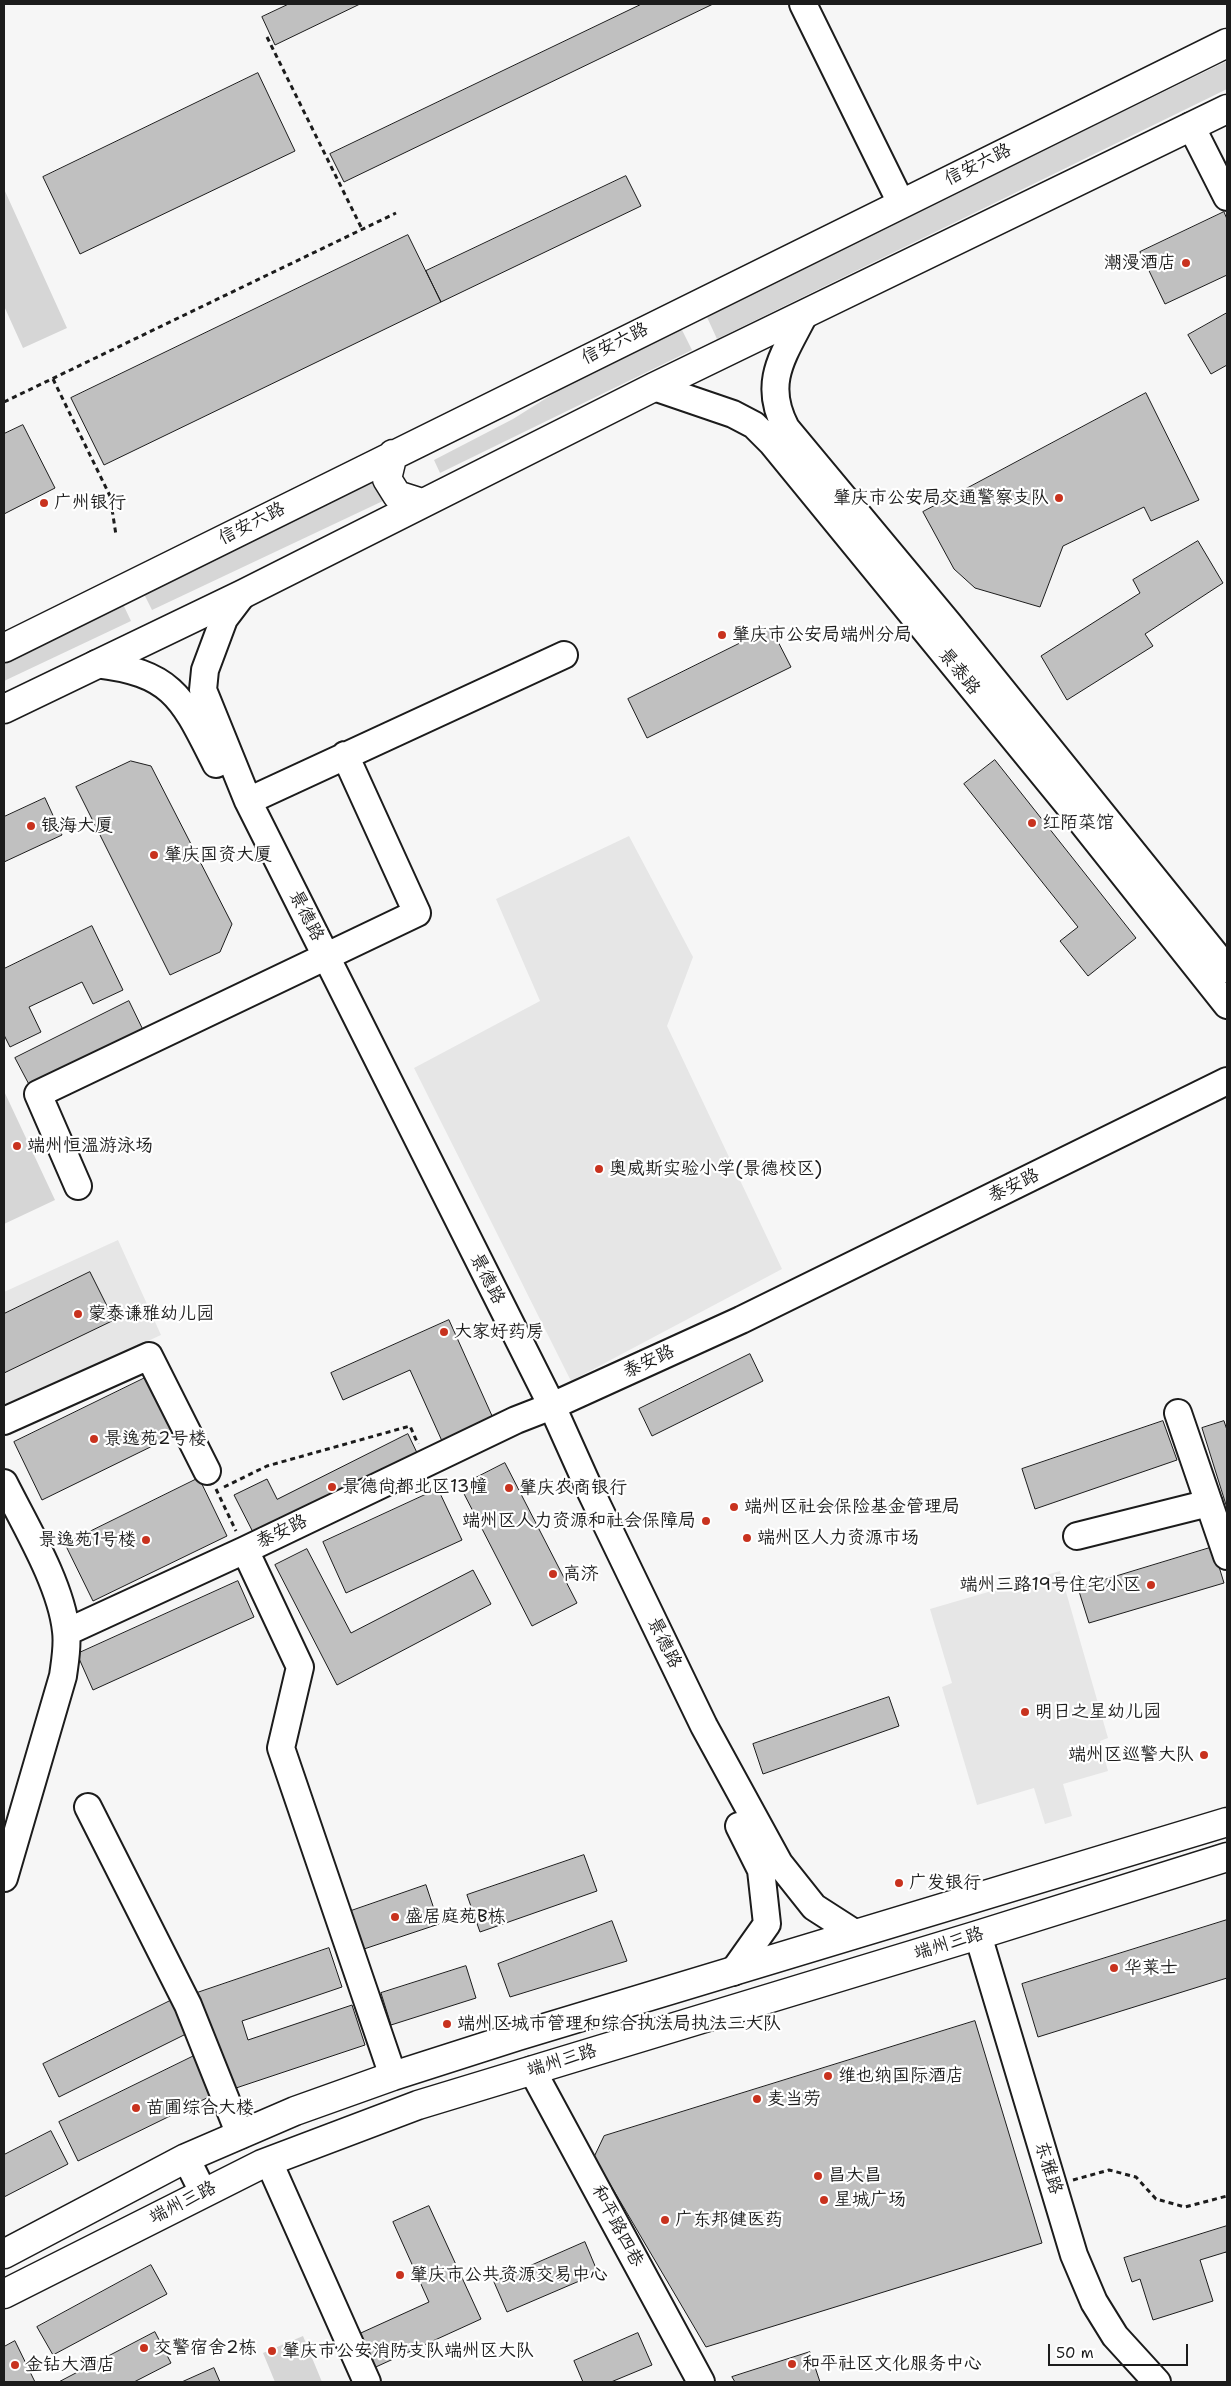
<!DOCTYPE html>
<meta charset="utf-8">
<style>
body{margin:0}
#map{position:relative;width:1231px;height:2386px;overflow:hidden;background:#f6f6f6;font-family:"Shantell Sans",sans-serif}
canvas{display:block}
.frame{position:absolute;inset:0;border:5px solid #1c1c1c;pointer-events:none}
.scale{position:absolute;left:1048px;top:2344px;width:140px;height:22px;box-sizing:border-box;border:2px solid #1c1c1c;border-top:0;padding-left:6px;font-size:15px;line-height:18px;white-space:nowrap;color:#1c1c1c;-webkit-text-stroke:4px #fff;paint-order:stroke}
</style>
<div id="map">
<canvas width="1231" height="2386"></canvas>
<div class="frame"></div>
<div class="scale">50 m</div>
</div>
<script>
const g = document.querySelector('canvas').getContext('2d');
g.lineJoin = 'round';
function fillPath(path, color) {
  g.fillStyle = color;
  g.fill(path, 'evenodd');
}
function strokePath(path, color, width, dash) {
  g.strokeStyle = color;
  g.lineWidth = width;
  g.lineCap = dash ? 'butt' : 'round';
  g.setLineDash(dash || []);
  g.stroke(path);
}
function write(font, color, halo, rows, align = 'center') {
  g.font = font + ' "Shantell Sans","LXGW WenKai TC",sans-serif';
  g.lineWidth = 4.5;
  g.setLineDash([]);
  g.textBaseline = 'middle';
  g.strokeStyle = halo;
  g.fillStyle = color;
  for (const [text, x, y, turn = 0] of rows) {
    g.save();
    g.translate(x, y);
    g.rotate((+turn || 0) * Math.PI / 180);
    g.textAlign = isNaN(turn) ? turn : align;
    if (halo) g.strokeText(text, 0, 0);
    g.fillText(text, 0, 0);
    g.restore();
  }
}
const built = new Path2D(`
 M 629,836 L 693,957 L 667,1026 L 782,1269 L 571,1381 L 414,1068 L 540,1001 L 496,899 Z
 M 118,1240 L 161,1335 L 4,1407 L 4,1292 Z
 M 1060,1571 L 1108,1738 L 1100,1741 L 1108,1771 L 1063,1784 L 1072,1816 L 1045,1824 L 1034,1788 L 977,1805 L 942,1687 L 952,1683 L 930,1609 Z`);
const green = new Path2D(`
 M 1227,61 L 1227,89 L 717,339 L 706,315 Z
 M 4,189 L 67,328 L 23,348 L 4,306 Z
 M 681,328 L 692,350 L 440,473 L 434,460 L 513,419 L 580,377 Z
 M 391,471 L 402,492 L 152,610 L 142,590 Z
 M 121,600 L 131,621 L 4,681 L 4,656 Z
 M 4,1091 L 55,1200 L 4,1224 Z
 M 303,2336 L 322,2382 L 275,2382 L 263,2353 Z`);
const building = new Path2D(`
 M 289,4 L 360,4 L 275,45 L 262,17 Z
 M 642,4 L 713,4 L 344,182 L 330,154 Z
 M 258,73 L 295,151 L 80,254 L 43,177 Z
 M 626,176 L 641,206 L 441,302 L 426,271 Z
 M 1224,212 L 1227,219 L 1227,275 L 1165,304 L 1140,252 Z
 M 408,235 L 441,302 L 104,465 L 71,398 Z
 M 1227,313 L 1227,365 L 1211,374 L 1188,335 Z
 M 1146,393 L 1199,500 L 1151,521 L 1144,507 L 1063,546 L 1040,607 L 975,588 L 954,569 L 923,512 Z
 M 23,425 L 55,488 L 4,514 L 4,434 Z
 M 1198,541 L 1223,583 L 1145,634 L 1153,646 L 1067,700 L 1041,656 L 1140,593 L 1133,580 Z
 M 771,628 L 791,667 L 647,738 L 628,699 Z
 M 995,760 L 1136,938 L 1088,976 L 1060,941 L 1078,927 L 964,784 Z
 M 131,761 L 151,766 L 232,924 L 220,952 L 170,975 L 76,787 Z
 M 45,798 L 62,835 L 4,862 L 4,817 Z
 M 92,926 L 123,990 L 93,1004 L 82,982 L 29,1007 L 41,1032 L 10,1047 L 4,1035 L 4,969 Z
 M 129,1001 L 146,1036 L 33,1092 L 15,1058 Z
 M 90,1272 L 114,1320 L 4,1373 L 4,1314 Z
 M 449,1320 L 493,1418 L 442,1441 L 410,1370 L 343,1400 L 331,1373 Z
 M 750,1354 L 763,1381 L 652,1436 L 639,1409 Z
 M 147,1377 L 175,1435 L 42,1500 L 14,1442 Z
 M 1163,1421 L 1177,1460 L 1035,1509 L 1022,1469 Z
 M 1224,1421 L 1227,1430 L 1227,1508 L 1202,1428 Z
 M 408,1434 L 420,1459 L 257,1540 L 234,1495 L 267,1479 L 277,1499 Z
 M 505,1463 L 577,1603 L 532,1626 L 460,1486 Z
 M 199,1478 L 227,1536 L 93,1601 L 65,1544 Z
 M 438,1489 L 462,1540 L 346,1593 L 323,1542 Z
 M 1213,1547 L 1224,1583 L 1089,1623 L 1078,1588 Z
 M 307,1549 L 351,1633 L 473,1570 L 491,1604 L 337,1685 L 275,1565 Z
 M 238,1581 L 254,1617 L 93,1690 L 77,1654 Z
 M 889,1697 L 899,1726 L 763,1774 L 753,1744 Z
 M 584,1855 L 597,1891 L 480,1932 L 467,1895 Z
 M 426,1885 L 439,1924 L 364,1949 L 351,1911 Z
 M 1227,1920 L 1227,1978 L 1038,2037 L 1022,1984 Z
 M 612,1921 L 627,1961 L 510,1997 L 498,1964 Z
 M 329,1948 L 342,1987 L 242,2021 L 248,2040 L 352,2005 L 365,2045 L 227,2091 L 194,1994 Z
 M 466,1966 L 476,1998 L 391,2025 L 381,1993 Z
 M 174,1999 L 190,2032 L 59,2097 L 43,2064 Z
 M 975,2021 L 1042,2243 L 706,2347 L 594,2157 L 604,2136 Z
 M 194,2056 L 213,2095 L 78,2161 L 59,2122 Z
 M 51,2131 L 68,2164 L 4,2197 L 4,2155 Z
 M 429,2206 L 481,2319 L 367,2371 L 352,2337 L 429,2302 L 393,2222 Z
 M 1227,2226 L 1227,2255 L 1226,2252 L 1200,2260 L 1213,2301 L 1153,2320 L 1140,2279 L 1132,2282 L 1124,2258 Z
 M 585,2242 L 598,2273 L 507,2312 L 494,2282 Z
 M 151,2265 L 167,2294 L 53,2355 L 37,2327 Z
 M 155,2332 L 171,2363 L 134,2382 L 59,2382 Z
 M 638,2333 L 652,2365 L 611,2382 L 583,2382 L 574,2361 Z
 M 15,2341 L 35,2382 L 4,2382 L 4,2347 Z
 M 810,2352 L 820,2382 L 735,2382 L 732,2377 Z
 M 214,2368 L 220,2382 L 182,2382 Z`);
const path = new Path2D(`
 M 267,37 L 362,229
 M 53,379 L 110,496 L 116,535
 M 4,402 L 396,213
 M 224,1487 L 267,1466 L 410,1426 L 418,1444
 M 216,1489 L 236,1531
 M 1073,2180 L 1109,2170 L 1136,2177 L 1156,2199 L 1185,2207 L 1227,2196`);
const minor = new Path2D(`
 M 803,4 L 901,203
 M 1191,126 L 1227,197
 M 804,315 C 783,356 762,383 786,428 L 949,624 L 1227,969
 M 654,387 L 733,414 L 754,425 L 772,443 L 1069,806 L 1227,1005
 M 243,594 L 224,619 L 205,670 L 203,690 L 248,801 L 552,1406 L 588,1486 L 704,1726 L 779,1863 L 814,1907 L 856,1934
 M 96,664 C 174,673 183,699 216,764
 M 248,801 L 564,655
 M 78,1186 L 38,1094 L 417,913 L 345,755
 M 1178,1413 L 1227,1556
 M 4,1421 L 149,1356 L 207,1471
 M 4,1483 C 25,1525 61,1584 66,1631 C 68,1646 65,1661 63,1676 L 4,1878
 M 1077,1536 L 1209,1503
 M 245,1550 L 300,1667 L 281,1748 L 393,2076
 M 67,1632 L 245,1550 L 516,1420 L 552,1406 L 741,1320 L 1227,1081
 M 88,1807 L 188,2005 L 240,2135
 M 978,1935 L 1074,2255 L 1094,2302 L 1115,2336 L 1157,2382
 M 733,1972 L 767,1924 L 761,1870 L 739,1826
 M 532,2070 L 701,2382
 M 186,2158 L 203,2192
 M 269,2162 L 367,2382`);
const major = new Path2D(`
 M 393,454 L 387,479 L 397,495 L 422,503
 M 4,648 L 1227,43
 M 4,709 L 243,594 L 654,387 L 1227,109
 M 4,2254 L 186,2158 L 295,2111 L 393,2076 L 518,2036 L 1227,1822
 M 4,2294 L 262,2164 L 418,2105 L 978,1935 L 1227,1857`);
const markers = [
 [1186,263,5,"#c8321e"],
 [1059,498,5,"#c8321e"],
 [44,503,5,"#c8321e"],
 [722,635,5,"#c8321e"],
 [1032,823,5,"#c8321e"],
 [31,826,5,"#c8321e"],
 [154,855,5,"#c8321e"],
 [17,1146,5,"#c8321e"],
 [599,1169,5,"#c8321e"],
 [78,1314,5,"#c8321e"],
 [444,1332,5,"#c8321e"],
 [94,1439,5,"#c8321e"],
 [332,1487,5,"#c8321e"],
 [509,1488,5,"#c8321e"],
 [734,1507,5,"#c8321e"],
 [706,1521,5,"#c8321e"],
 [747,1538,5,"#c8321e"],
 [146,1540,5,"#c8321e"],
 [553,1574,5,"#c8321e"],
 [1151,1585,5,"#c8321e"],
 [1025,1712,5,"#c8321e"],
 [1204,1755,5,"#c8321e"],
 [899,1883,5,"#c8321e"],
 [395,1917,5,"#c8321e"],
 [1114,1968,5,"#c8321e"],
 [447,2024,5,"#c8321e"],
 [828,2076,5,"#c8321e"],
 [757,2099,5,"#c8321e"],
 [136,2108,5,"#c8321e"],
 [818,2176,5,"#c8321e"],
 [824,2200,5,"#c8321e"],
 [665,2220,5,"#c8321e"],
 [400,2275,5,"#c8321e"],
 [144,2348,5,"#c8321e"],
 [272,2351,5,"#c8321e"],
 [792,2364,5,"#c8321e"],
 [15,2365,5,"#c8321e"]
];
const streetNames = [
 ["信安六路",978,165,-26],
 ["信安六路",615,344,-26],
 ["信安六路",252,524,-27],
 ["景泰路",959,672,51],
 ["景德路",306,916,63],
 ["泰安路",1014,1186,-26],
 ["景德路",487,1279,63],
 ["泰安路",649,1362,-25],
 ["泰安路",282,1532,-26],
 ["景德路",664,1643,64],
 ["端州三路",949,1944,-17],
 ["端州三路",562,2061,-17],
 ["东雅路",1048,2168,73],
 ["端州三路",183,2203,-27],
 ["和平路四巷",617,2226,62]
];
const poiNames = [
 ["潮漫酒店",1176,263,"right"],
 ["肇庆市公安局交通警察支队",1049,498,"right"],
 ["广州银行",54,503],
 ["肇庆市公安局端州分局",732,635],
 ["红陌菜馆",1042,823],
 ["银海大厦",41,826],
 ["肇庆国资大厦",164,855],
 ["端州恒温游泳场",27,1146],
 ["奥威斯实验小学(景德校区)",609,1169],
 ["蒙泰谦雅幼儿园",88,1314],
 ["大家好药房",454,1332],
 ["景逸苑2号楼",104,1439],
 ["景德尚都北区13幢",342,1487],
 ["肇庆农商银行",519,1488],
 ["端州区社会保险基金管理局",744,1507],
 ["端州区人力资源和社会保障局",696,1521,"right"],
 ["端州区人力资源市场",757,1538],
 ["景逸苑1号楼",136,1540,"right"],
 ["高济",563,1574],
 ["端州三路19号住宅小区",1141,1585,"right"],
 ["明日之星幼儿园",1035,1712],
 ["端州区巡警大队",1194,1755,"right"],
 ["广发银行",909,1883],
 ["盛居庭苑B栋",405,1917],
 ["华莱士",1124,1968],
 ["端州区城市管理和综合执法局执法三大队",457,2024],
 ["维也纳国际酒店",838,2076],
 ["麦当劳",767,2099],
 ["苗圃综合大楼",146,2108],
 ["昌大昌",828,2176],
 ["星城广场",834,2200],
 ["广东邦健医药",675,2220],
 ["肇庆市公共资源交易中心",410,2275],
 ["交警宿舍2栋",154,2348],
 ["肇庆市公安消防支队端州区大队",282,2351],
 ["和平社区文化服务中心",802,2364],
 ["金钻大酒店",25,2365]
];
fillPath(built, '#e6e6e6');
fillPath(green, '#d6d6d6');
fillPath(building, '#c0c0c0');
strokePath(building, '#1c1c1c', 1);
strokePath(minor, '#1c1c1c', 30);
strokePath(major, '#1c1c1c', 31);
strokePath(path, '#1c1c1c', 3, [5, 4]);
strokePath(minor, '#fff', 26);
strokePath(major, '#fff', 28);
for (const [x, y, r, color] of markers) {
  const dot = new Path2D();
  dot.arc(x, y, r, 0, 2 * Math.PI);
  g.fillStyle = color;
  g.fill(dot);
  strokePath(dot, '#fff', 2);
}
write('18px', '#1c1c1c', '#fff', streetNames);
write('18px', '#1c1c1c', '#fff', poiNames, 'left');
</script>
